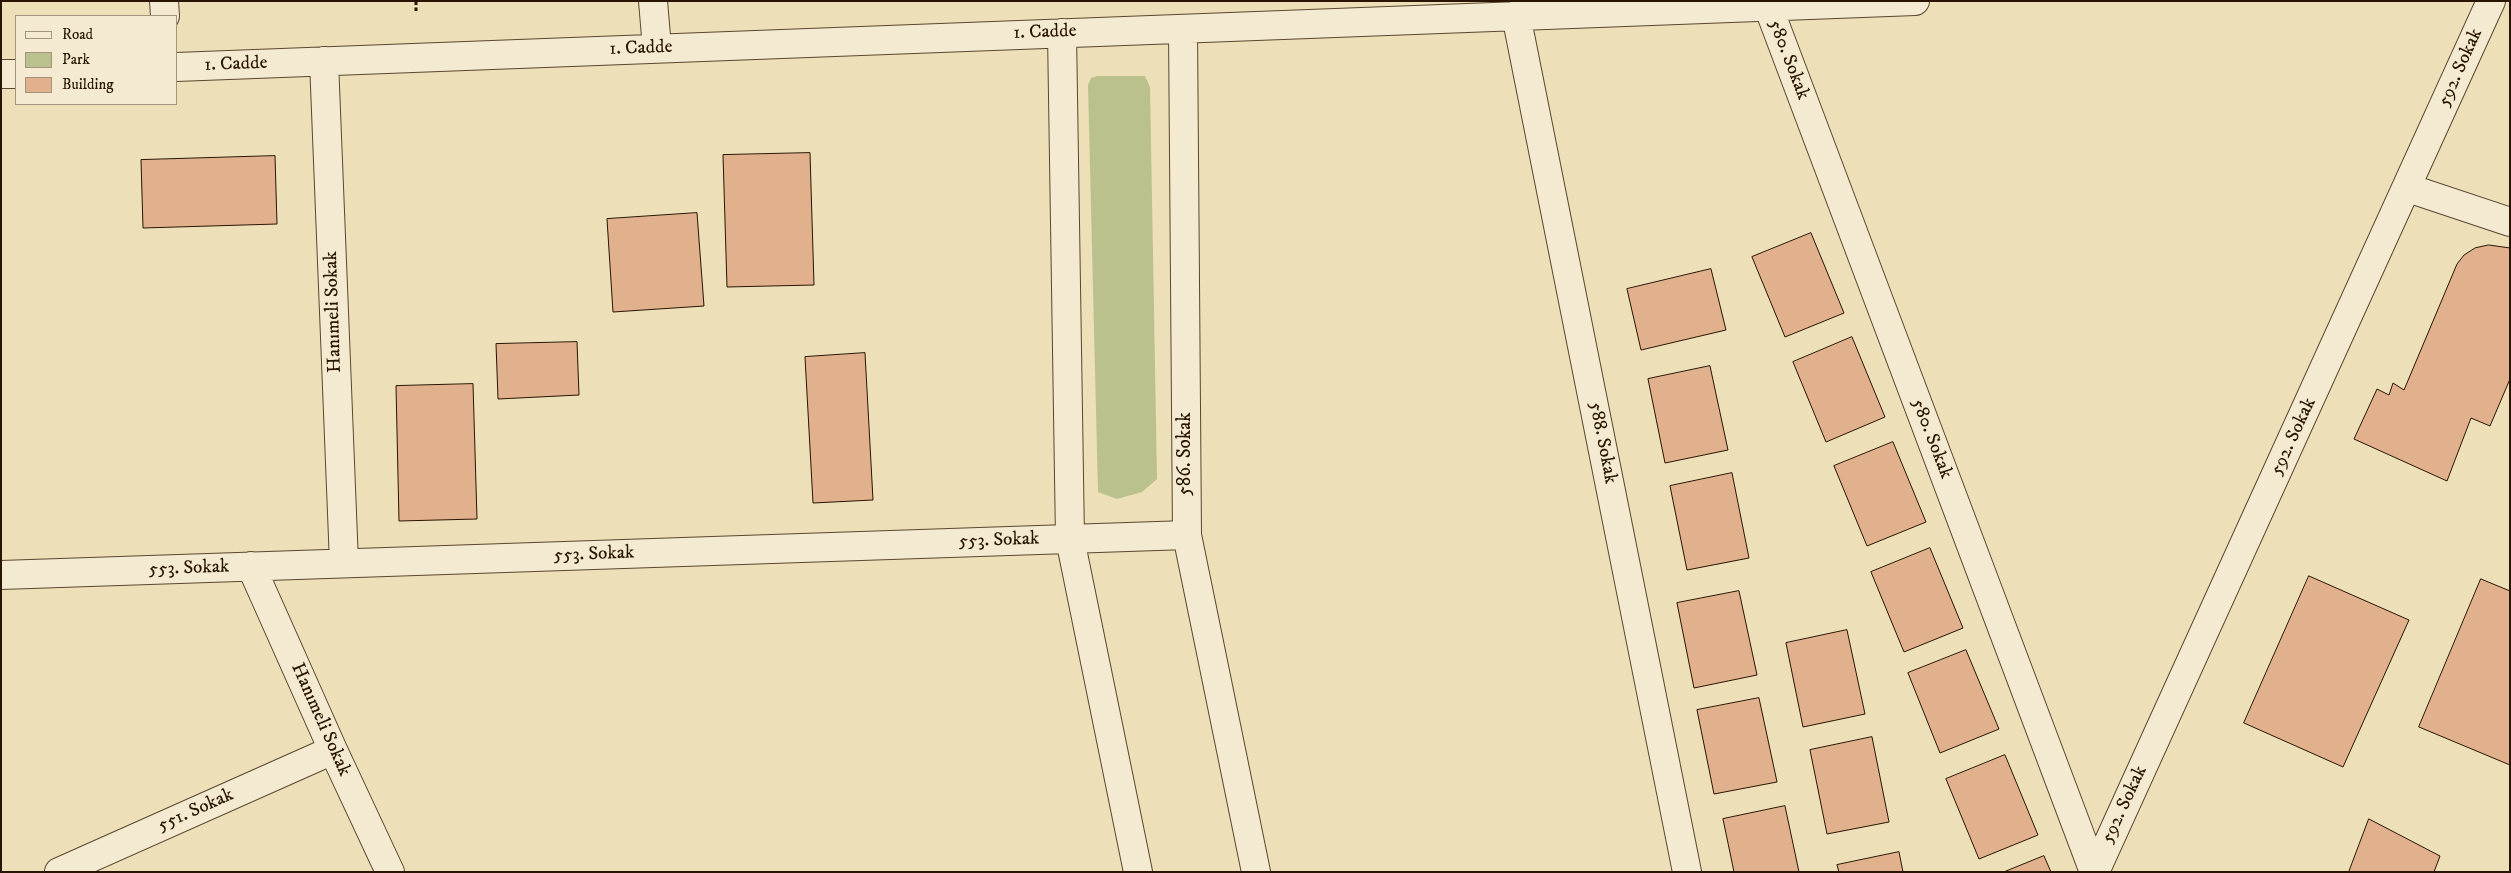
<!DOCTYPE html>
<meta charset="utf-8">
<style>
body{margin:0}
#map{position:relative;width:2511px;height:873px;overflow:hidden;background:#eddfb8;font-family:"IM FELL DW Pica",serif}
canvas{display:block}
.frame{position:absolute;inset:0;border:2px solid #281400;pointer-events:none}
.legend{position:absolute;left:15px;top:15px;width:162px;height:90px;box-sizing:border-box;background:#f3ead1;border:1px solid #a2947d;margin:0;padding:6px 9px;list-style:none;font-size:15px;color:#281400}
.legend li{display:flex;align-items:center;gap:10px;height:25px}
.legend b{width:25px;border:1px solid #a2947d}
</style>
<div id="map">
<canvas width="2511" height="873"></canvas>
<div class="frame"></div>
<ul class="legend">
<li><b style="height:6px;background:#f3ead1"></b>Road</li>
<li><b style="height:14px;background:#bac18d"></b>Park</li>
<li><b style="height:14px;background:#e1b08d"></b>Building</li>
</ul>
</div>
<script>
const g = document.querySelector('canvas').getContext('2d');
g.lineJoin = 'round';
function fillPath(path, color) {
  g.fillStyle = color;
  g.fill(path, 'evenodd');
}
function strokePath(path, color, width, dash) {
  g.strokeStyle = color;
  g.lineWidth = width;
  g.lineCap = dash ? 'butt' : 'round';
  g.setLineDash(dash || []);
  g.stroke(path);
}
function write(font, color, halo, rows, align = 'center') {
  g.font = font + ' "IM FELL DW Pica",serif';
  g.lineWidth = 4.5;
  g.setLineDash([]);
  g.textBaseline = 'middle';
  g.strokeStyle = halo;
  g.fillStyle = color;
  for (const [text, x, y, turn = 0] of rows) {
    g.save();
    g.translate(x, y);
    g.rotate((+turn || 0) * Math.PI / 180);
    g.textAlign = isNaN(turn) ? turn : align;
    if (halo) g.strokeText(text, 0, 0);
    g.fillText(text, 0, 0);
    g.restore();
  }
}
const green = new Path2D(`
 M 1097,76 L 1145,76 L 1150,87 L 1157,479 L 1142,492 L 1117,499 L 1098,492 L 1088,85 L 1091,78 Z`);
const building = new Path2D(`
 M 810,153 L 814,285 L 727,287 L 723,155 Z
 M 275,156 L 277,224 L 143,228 L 141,160 Z
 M 697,213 L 704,306 L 613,312 L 607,219 Z
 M 1811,233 L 1844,313 L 1785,337 L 1752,257 Z
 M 2489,245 L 2510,248 L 2510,379 L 2490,426 L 2471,418 L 2447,481 L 2354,439 L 2377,389 L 2389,395 L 2393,383 L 2404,390 L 2457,264 L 2464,255 L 2475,248 Z
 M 1711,269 L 1726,330 L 1641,350 L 1627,289 Z
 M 1852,337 L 1885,417 L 1826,442 L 1793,362 Z
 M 577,342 L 579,395 L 498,399 L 496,344 Z
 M 865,353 L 873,500 L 813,503 L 805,357 Z
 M 1710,366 L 1728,450 L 1665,463 L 1648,379 Z
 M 473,384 L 477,519 L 399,521 L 396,386 Z
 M 1893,442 L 1926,522 L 1867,546 L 1834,466 Z
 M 1732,473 L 1749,558 L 1687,570 L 1670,486 Z
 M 1930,548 L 1963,628 L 1904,652 L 1871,572 Z
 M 2309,576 L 2409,620 L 2343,767 L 2244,723 Z
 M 2481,579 L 2510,591 L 2510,765 L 2419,727 Z
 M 1739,591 L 1757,675 L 1694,688 L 1677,603 Z
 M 1847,630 L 1865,714 L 1803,727 L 1786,643 Z
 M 1966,650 L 1999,729 L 1940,753 L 1908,673 Z
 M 1759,698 L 1777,782 L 1714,794 L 1697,710 Z
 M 1872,737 L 1889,822 L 1827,834 L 1810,750 Z
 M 2005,755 L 2038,835 L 1979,859 L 1946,779 Z
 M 1785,806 L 1799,872 L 1734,872 L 1723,819 Z
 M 2369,819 L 2440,856 L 2434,872 L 2349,872 Z
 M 1899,852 L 1903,872 L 1839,872 L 1837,865 Z
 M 2044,856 L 2051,872 L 2004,872 Z`);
const path = new Path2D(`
 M 416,1 L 416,11`);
const street = new Path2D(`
 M 164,1 L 165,16
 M 653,1 L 657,48
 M 1768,6 L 2094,872
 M 1516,15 L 1687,872
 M 1183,29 L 1187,535 L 1256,872
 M 1062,33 L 1070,539 L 1138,872
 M 324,61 L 344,563
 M 176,67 L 1915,1
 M 1,74 L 16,74
 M 2408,188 L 2510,222
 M 251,566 L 333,750 L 390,872
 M 1,575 L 1187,535
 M 59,872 L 333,750
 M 2095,872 L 2491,1`);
const streetNames = [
 ["1. Cadde",1045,33,-2],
 ["1. Cadde",641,49,-2],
 ["580. Sokak",1788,60,69],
 ["1. Cadde",236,65,-2],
 ["592. Sokak",2461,68,-66],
 ["Hanımeli Sokak",334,312,-92],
 ["592. Sokak",2294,437,-65],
 ["580. Sokak",1931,439,69],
 ["588. Sokak",1602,443,79],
 ["586. Sokak",1186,454,-90],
 ["553. Sokak",999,541,-2],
 ["553. Sokak",594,555,-2],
 ["553. Sokak",189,569,-2],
 ["Hanımeli Sokak",320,720,66],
 ["592. Sokak",2125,805,-65],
 ["551. Sokak",196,811,-24]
];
fillPath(green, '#bac18d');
fillPath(building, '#e1b08d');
strokePath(building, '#281400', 1);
strokePath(street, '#59472e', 30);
strokePath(path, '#281400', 3, [4, 2.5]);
strokePath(street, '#f3ead1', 28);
write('19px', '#281400', '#f3ead1', streetNames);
</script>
